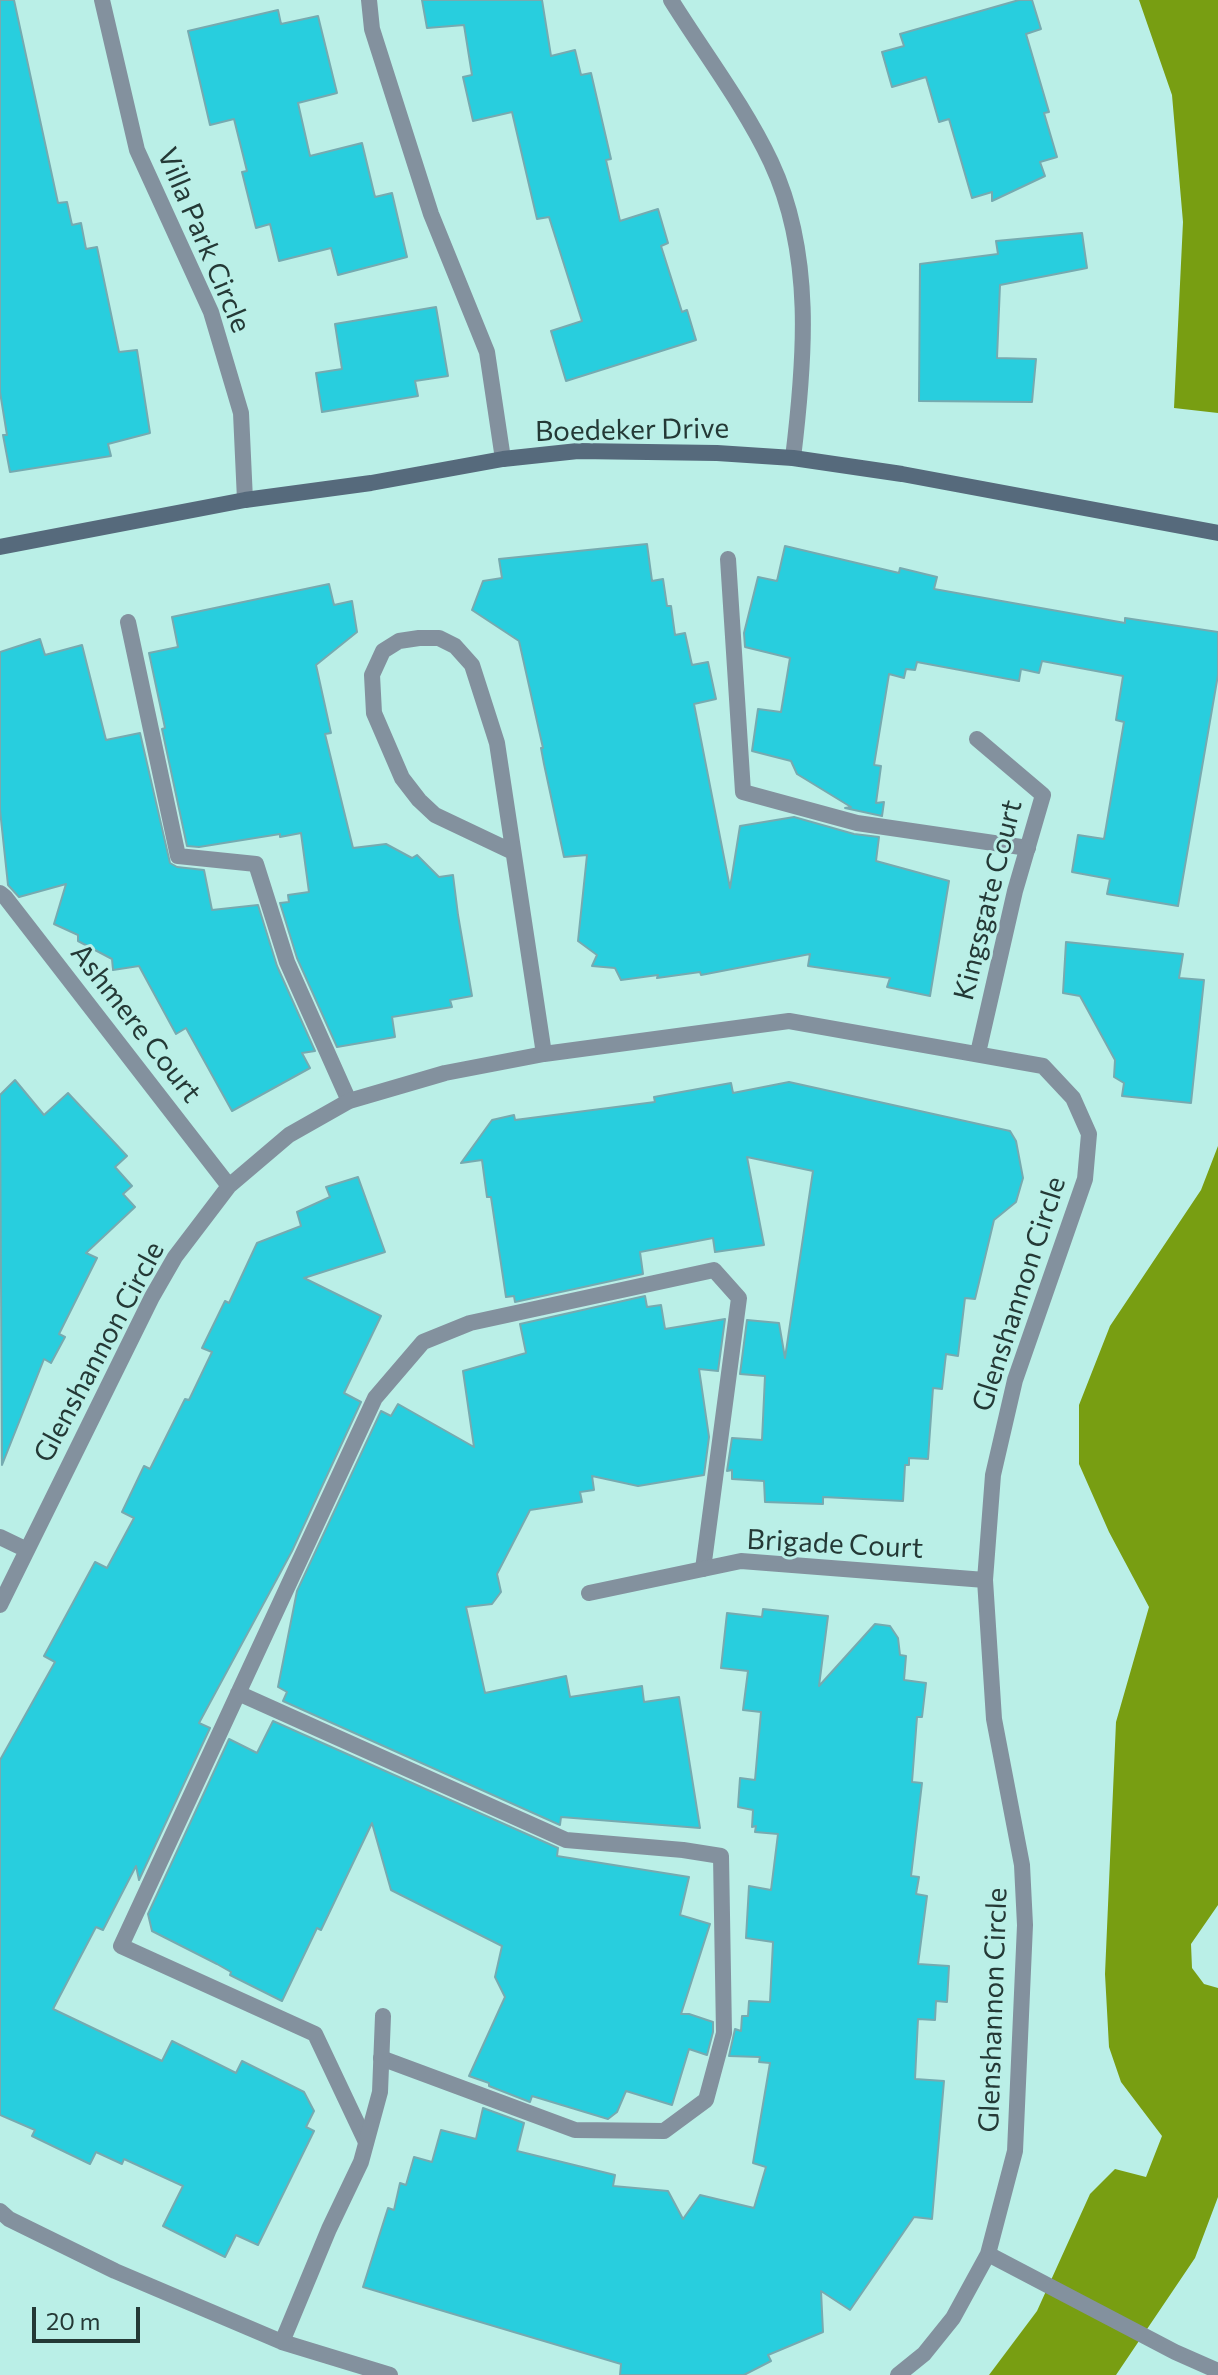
<!DOCTYPE html>
<style>
body{margin:0}
#map{position:relative;width:1218px;height:2375px;overflow:hidden;background:#baefe7;font-family:Commissioner,sans-serif}
canvas{display:block}
.scale{position:absolute;left:32px;top:2307px;width:108px;height:36px;box-sizing:border-box;border:4px solid #243936;border-top:0;padding-left:10px;font-size:24px;line-height:28px;white-space:nowrap;color:#243936;-webkit-text-stroke:6px #baefe7;paint-order:stroke}
</style>
<div id="map">
<canvas width="1218" height="2375"></canvas>
<div class="scale">20 m</div>
</div>
<script>
const g = document.querySelector('canvas').getContext('2d');
g.lineJoin = 'round';
function fillPath(path, color) {
  g.fillStyle = color;
  g.fill(path, 'evenodd');
}
function strokePath(path, color, width, dash) {
  g.strokeStyle = color;
  g.lineWidth = width;
  g.lineCap = dash ? 'butt' : 'round';
  g.setLineDash(dash || []);
  g.stroke(path);
}
function write(font, color, halo, rows, align = 'center') {
  g.font = font + ' Commissioner,sans-serif';
  g.lineWidth = 6;
  g.setLineDash([]);
  g.textBaseline = 'middle';
  g.strokeStyle = halo;
  g.fillStyle = color;
  for (const [text, x, y, turn = 0] of rows) {
    g.save();
    g.translate(x, y);
    g.rotate((+turn || 0) * Math.PI / 180);
    g.textAlign = isNaN(turn) ? turn : align;
    if (halo) g.strokeText(text, 0, 0);
    g.fillText(text, 0, 0);
    g.restore();
  }
}
const water = new Path2D(`
 M 1139,0 L 1218,0 L 1218,413 L 1174,408 L 1183,222 L 1172,95 Z
 M 1218,1146 L 1218,1905 L 1191,1944 L 1192,1968 L 1204,1984 L 1218,1988 L 1218,2197 L 1195,2258 L 1116,2375 L 989,2375 L 1037,2311 L 1090,2194 L 1115,2169 L 1146,2177 L 1162,2136 L 1121,2082 L 1109,2047 L 1105,1974 L 1116,1722 L 1149,1607 L 1109,1532 L 1079,1464 L 1079,1405 L 1110,1326 L 1201,1190 Z`);
const building = new Path2D(`
 M 0,0 L 14,0 L 58,203 L 67,202 L 72,225 L 81,223 L 86,249 L 97,247 L 119,352 L 137,350 L 150,433 L 108,444 L 111,456 L 10,472 L 3,435 L 7,435 L 0,392 Z
 M 422,0 L 542,0 L 551,56 L 575,50 L 581,75 L 591,73 L 611,159 L 606,160 L 620,221 L 658,209 L 668,243 L 661,246 L 682,312 L 687,310 L 696,340 L 566,381 L 551,331 L 582,321 L 549,217 L 537,219 L 512,112 L 473,121 L 463,77 L 472,75 L 464,25 L 427,28 Z
 M 1019,0 L 1032,0 L 1041,29 L 1026,34 L 1049,112 L 1044,113 L 1057,157 L 1040,162 L 1045,176 L 992,201 L 992,192 L 972,198 L 949,119 L 939,122 L 926,77 L 892,87 L 882,52 L 904,46 L 900,34 Z
 M 278,10 L 281,24 L 318,16 L 337,93 L 298,103 L 310,156 L 362,143 L 375,197 L 392,193 L 407,257 L 338,275 L 331,248 L 279,261 L 270,224 L 256,228 L 242,172 L 247,171 L 234,119 L 210,125 L 188,31 Z
 M 1082,233 L 1087,268 L 1000,285 L 997,358 L 1036,359 L 1032,402 L 919,401 L 920,264 L 998,254 L 996,241 Z
 M 436,307 L 448,376 L 415,381 L 418,396 L 322,412 L 316,373 L 342,369 L 335,324 Z
 M 647,544 L 652,581 L 663,579 L 667,606 L 671,606 L 675,635 L 685,633 L 692,665 L 708,662 L 716,699 L 694,704 L 730,888 L 740,826 L 794,817 L 854,834 L 879,837 L 876,861 L 949,881 L 930,996 L 887,987 L 890,978 L 808,966 L 810,954 L 701,975 L 700,972 L 657,978 L 658,975 L 621,980 L 615,968 L 592,966 L 597,955 L 578,941 L 587,855 L 564,857 L 544,764 L 541,748 L 543,748 L 519,641 L 472,610 L 483,581 L 502,578 L 499,559 Z
 M 785,546 L 899,573 L 900,568 L 937,577 L 934,589 L 1125,623 L 1125,618 L 1218,632 L 1218,675 L 1178,906 L 1107,894 L 1110,879 L 1072,872 L 1078,835 L 1104,839 L 1124,722 L 1116,720 L 1123,676 L 1042,661 L 1039,673 L 1021,669 L 1019,681 L 917,662 L 915,670 L 906,669 L 904,678 L 889,674 L 874,765 L 881,766 L 876,803 L 884,802 L 882,816 L 845,808 L 851,807 L 797,774 L 791,761 L 752,751 L 758,709 L 781,712 L 790,658 L 745,647 L 744,633 L 758,577 L 777,581 Z
 M 329,584 L 334,605 L 352,601 L 357,632 L 316,665 L 331,733 L 325,734 L 353,848 L 386,844 L 412,858 L 417,855 L 439,877 L 453,875 L 458,915 L 472,996 L 450,1000 L 452,1007 L 392,1017 L 395,1037 L 337,1047 L 297,958 L 280,903 L 289,902 L 288,895 L 309,892 L 301,833 L 280,837 L 280,834 L 199,847 L 187,846 L 162,729 L 165,728 L 149,653 L 178,647 L 172,617 Z
 M 40,639 L 45,655 L 82,645 L 106,740 L 140,733 L 170,863 L 177,867 L 204,870 L 212,910 L 258,905 L 277,966 L 315,1051 L 302,1053 L 310,1068 L 232,1111 L 186,1028 L 176,1034 L 139,966 L 113,970 L 112,959 L 78,941 L 78,935 L 54,924 L 66,884 L 19,897 L 8,885 L 0,810 L 0,652 Z
 M 1066,942 L 1183,954 L 1179,978 L 1204,980 L 1191,1103 L 1122,1096 L 1124,1083 L 1114,1077 L 1115,1060 L 1080,996 L 1063,993 Z
 M 15,1080 L 44,1115 L 68,1093 L 127,1156 L 115,1167 L 132,1186 L 123,1194 L 135,1207 L 86,1253 L 97,1258 L 59,1334 L 65,1337 L 51,1363 L 44,1359 L 2,1465 L 0,1095 Z
 M 789,1082 L 1010,1131 L 1016,1141 L 1023,1178 L 1016,1202 L 994,1220 L 975,1299 L 965,1298 L 958,1356 L 946,1354 L 942,1389 L 933,1388 L 928,1459 L 909,1458 L 909,1465 L 905,1465 L 903,1501 L 823,1497 L 823,1504 L 765,1502 L 764,1481 L 732,1479 L 732,1470 L 727,1471 L 732,1438 L 762,1440 L 765,1376 L 740,1374 L 747,1320 L 779,1323 L 785,1358 L 813,1171 L 747,1157 L 764,1245 L 715,1252 L 713,1238 L 640,1252 L 643,1274 L 515,1302 L 514,1296 L 506,1297 L 491,1197 L 487,1197 L 482,1160 L 461,1163 L 492,1120 L 514,1115 L 515,1120 L 655,1102 L 654,1097 L 731,1083 L 733,1093 Z
 M 358,1177 L 385,1252 L 304,1278 L 381,1316 L 344,1393 L 361,1402 L 292,1551 L 199,1723 L 210,1728 L 139,1880 L 136,1866 L 103,1930 L 96,1927 L 53,2009 L 162,2061 L 172,2041 L 236,2073 L 242,2061 L 304,2092 L 314,2111 L 306,2127 L 314,2131 L 258,2245 L 236,2235 L 225,2257 L 163,2226 L 183,2186 L 124,2159 L 122,2164 L 96,2152 L 90,2164 L 32,2136 L 35,2130 L 0,2115 L 0,1760 L 55,1662 L 44,1656 L 95,1562 L 107,1568 L 134,1518 L 122,1512 L 144,1466 L 150,1469 L 185,1399 L 189,1400 L 212,1352 L 202,1348 L 225,1301 L 229,1303 L 257,1243 L 301,1226 L 297,1212 L 330,1197 L 326,1187 Z
 M 645,1296 L 647,1307 L 661,1305 L 665,1329 L 725,1319 L 718,1371 L 699,1369 L 709,1437 L 704,1475 L 638,1486 L 592,1476 L 594,1490 L 580,1492 L 582,1502 L 530,1510 L 497,1574 L 501,1592 L 492,1604 L 466,1607 L 485,1693 L 566,1676 L 570,1697 L 642,1686 L 644,1702 L 679,1697 L 700,1828 L 561,1817 L 560,1825 L 283,1701 L 287,1692 L 278,1687 L 297,1591 L 381,1411 L 391,1416 L 398,1404 L 474,1447 L 463,1371 L 526,1353 L 520,1324 Z
 M 763,1609 L 828,1616 L 819,1686 L 875,1624 L 890,1626 L 898,1638 L 900,1655 L 906,1656 L 904,1680 L 926,1683 L 922,1717 L 917,1717 L 912,1782 L 922,1783 L 911,1876 L 919,1877 L 916,1894 L 927,1896 L 918,1964 L 949,1966 L 947,2002 L 936,2001 L 935,2020 L 918,2019 L 915,2079 L 944,2081 L 932,2219 L 914,2217 L 850,2310 L 821,2291 L 823,2332 L 768,2355 L 771,2361 L 744,2375 L 620,2375 L 621,2364 L 363,2287 L 388,2208 L 394,2210 L 400,2183 L 406,2185 L 414,2157 L 432,2162 L 441,2130 L 476,2139 L 483,2108 L 524,2123 L 517,2151 L 615,2175 L 613,2186 L 668,2191 L 683,2219 L 700,2195 L 754,2208 L 766,2167 L 753,2163 L 770,2063 L 759,2062 L 760,2057 L 729,2056 L 735,2029 L 741,2031 L 742,2016 L 748,2016 L 749,2001 L 770,2002 L 773,1942 L 746,1938 L 749,1886 L 771,1890 L 778,1834 L 755,1832 L 756,1826 L 752,1827 L 753,1810 L 738,1807 L 740,1778 L 755,1780 L 761,1712 L 743,1710 L 748,1671 L 721,1668 L 727,1613 L 762,1617 Z
 M 273,1721 L 558,1848 L 557,1856 L 689,1877 L 680,1915 L 710,1924 L 681,2014 L 689,2014 L 713,2022 L 713,2032 L 707,2055 L 689,2049 L 672,2105 L 626,2091 L 617,2112 L 608,2119 L 532,2096 L 530,2102 L 489,2086 L 489,2083 L 469,2076 L 505,1997 L 495,1977 L 502,1946 L 391,1890 L 372,1823 L 321,1930 L 317,1928 L 282,2001 L 230,1975 L 231,1972 L 217,1964 L 152,1931 L 148,1914 L 229,1739 L 257,1753 Z`);
const lane = new Path2D(`
 M 369,0 L 372,29 L 431,214 L 487,352 L 503,459
 M 728,559 L 743,792 L 857,823 L 1028,848
 M 128,622 L 178,856 L 256,864 L 287,962 L 349,1101
 M 238,1693 L 566,1840 L 683,1850 L 721,1856 L 724,2033 L 706,2100 L 664,2131 L 575,2130 L 381,2058
 M 366,2142 L 315,2034 L 121,1946 L 375,1398 L 423,1342 L 470,1323 L 714,1270 L 739,1298 L 703,1569`);
const street = new Path2D(`
 M 102,0 L 137,150 L 211,312 L 241,413 L 245,500
 M 671,0 C 704,53 744,105 771,162 C 814,254 805,360 793,458
 M 977,739 L 1043,795 L 1015,891 L 978,1053
 M 513,852 L 435,815 L 419,800 L 402,778 L 374,713 L 372,675 L 383,651 L 399,641 L 419,638 L 439,638 L 455,646 L 472,665 L 497,743 L 544,1054
 M 0,893 L 5,897 L 229,1186
 M 0,1537 L 27,1550
 M 589,1593 L 741,1561 L 985,1580
 M 0,1605 L 152,1297 L 175,1257 L 229,1186 L 289,1135 L 349,1101 L 445,1073 L 544,1054 L 789,1021 L 1043,1066 L 1073,1098 L 1089,1134 L 1085,1179 L 1015,1380 L 993,1475 L 985,1580 L 994,1719 L 1022,1865 L 1025,1925 L 1015,2151 L 988,2254 L 953,2318 L 924,2354 L 898,2375
 M 0,2211 L 9,2219 L 115,2271 L 282,2342 L 390,2375
 M 988,2254 L 1175,2352 L 1218,2371
 M 282,2342 L 329,2229 L 361,2162 L 380,2092 L 383,2016`);
const secondary = new Path2D(`
 M 0,547 L 245,500 L 371,483 L 503,459 L 578,451 L 717,453 L 793,458 L 902,474 L 1218,533`);
const streetNames = [
 ["Villa Park Circle",204,240,67],
 ["Boedeker Drive",632,430,-1],
 ["Kingsgate Court",988,900,-76],
 ["Ashmere Court",136,1023,52],
 ["Glenshannon Circle",1019,1294,-72],
 ["Glenshannon Circle",99,1352,-62],
 ["Brigade Court",835,1544,3],
 ["Glenshannon Circle",993,2010,-88]
];
fillPath(water, '#789e12');
fillPath(building, '#28cede');
strokePath(building, '#76aab0', 2);
strokePath(lane, '#83919e', 16);
strokePath(street, '#83919e', 16);
strokePath(secondary, '#566a7c', 16);
write('28px', '#243936', '#baefe7', streetNames);
</script>
